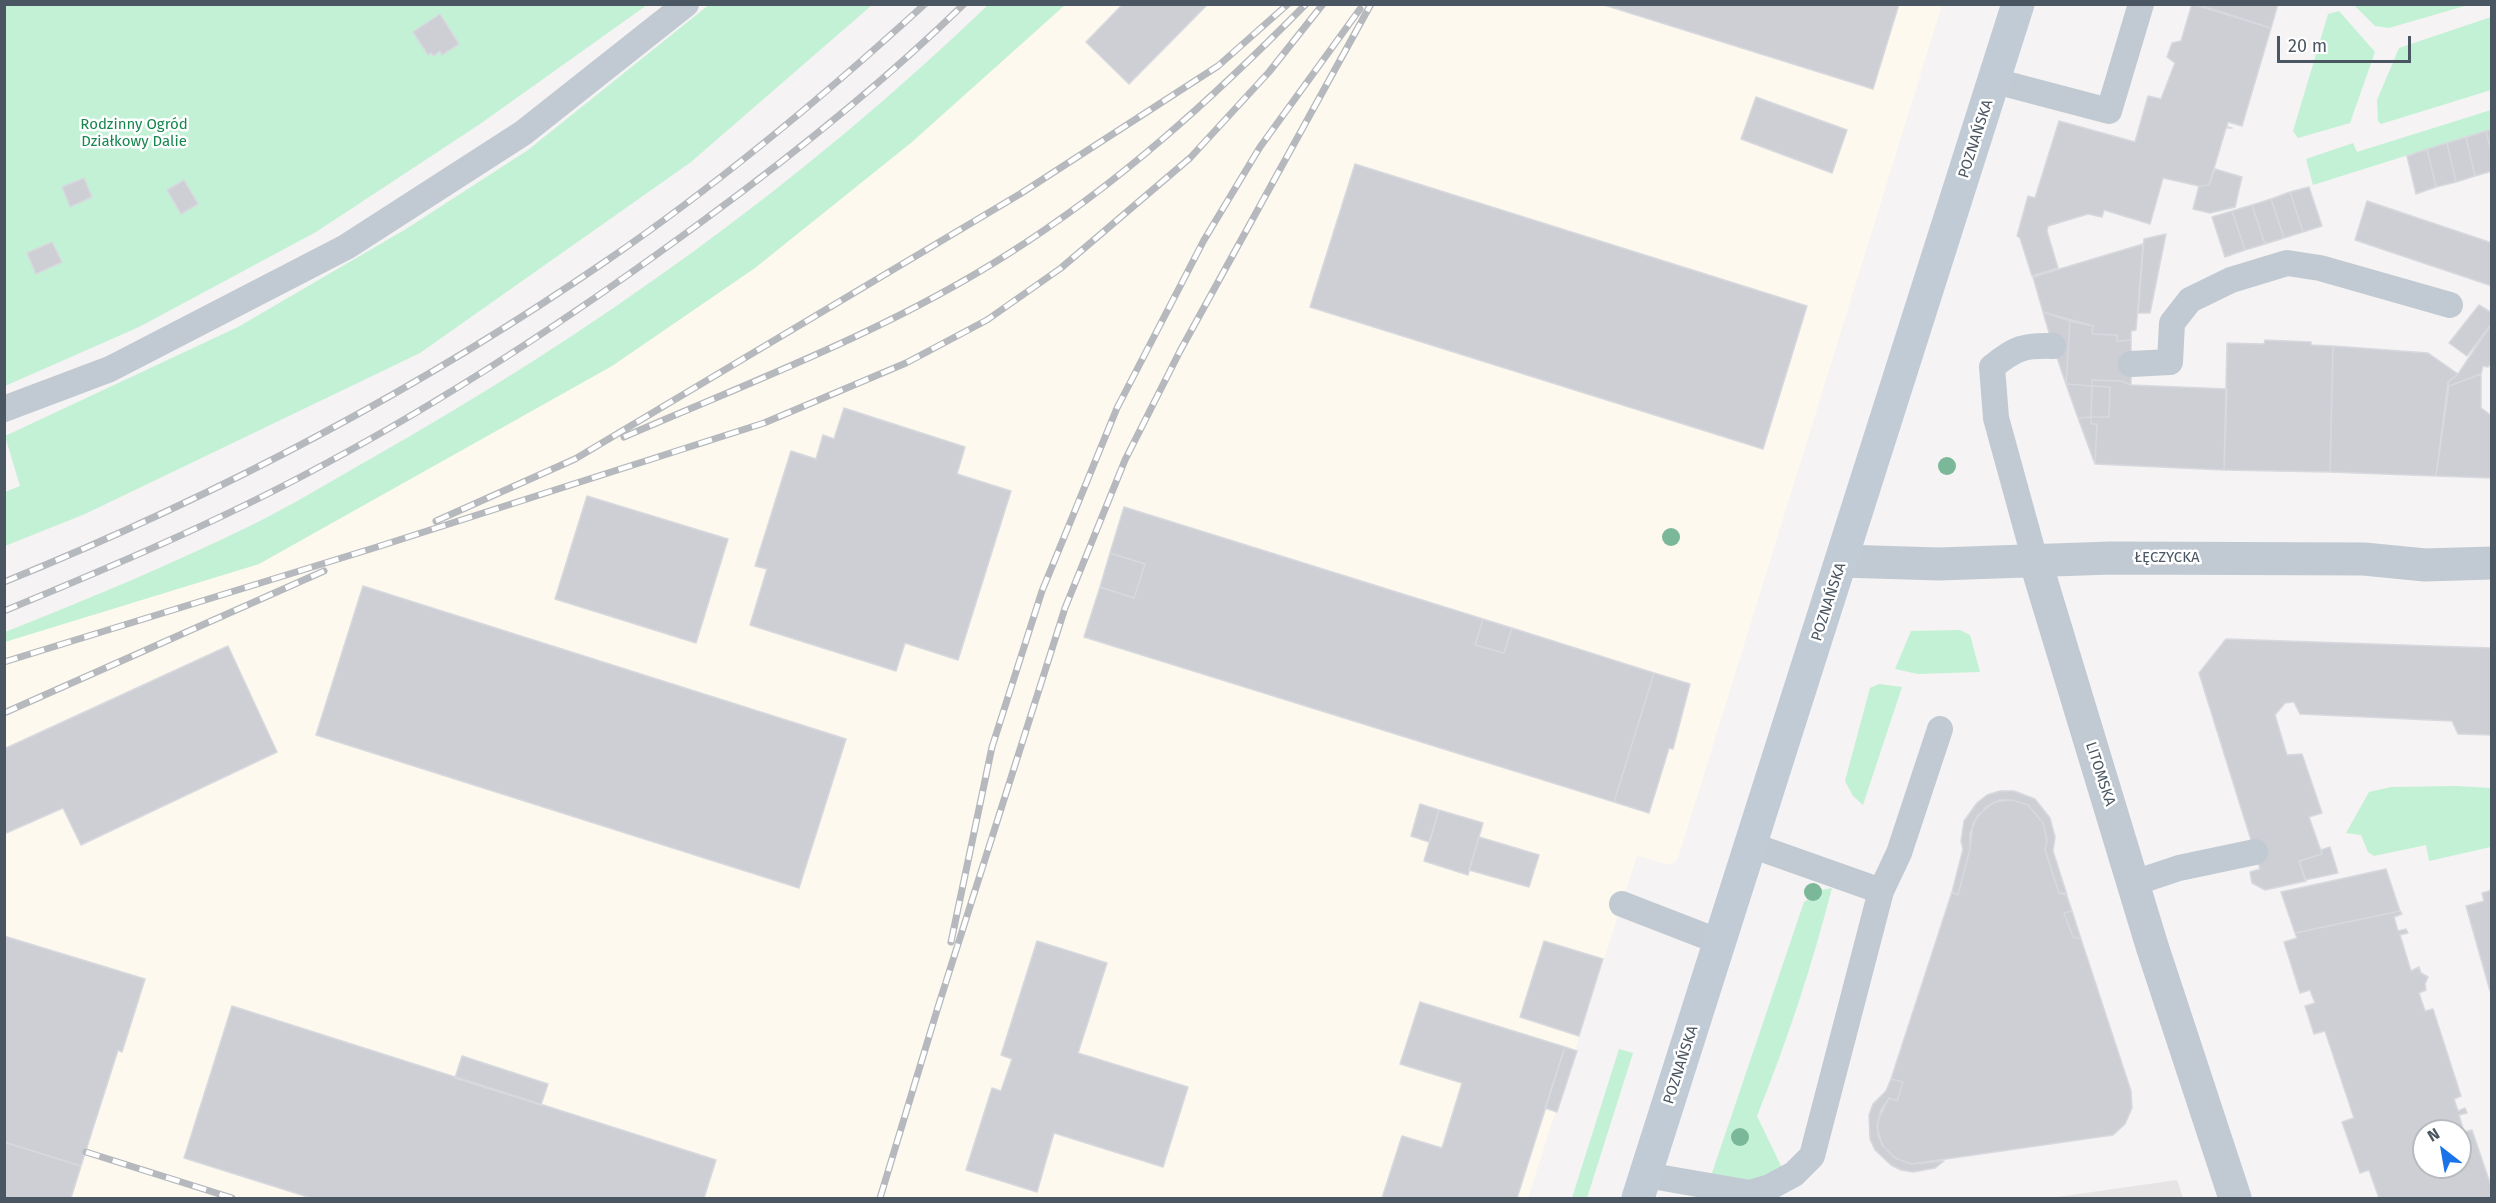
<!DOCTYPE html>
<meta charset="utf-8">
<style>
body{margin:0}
#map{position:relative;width:2496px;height:1203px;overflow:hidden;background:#f5f3f3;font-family:"Fira Sans",sans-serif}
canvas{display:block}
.frame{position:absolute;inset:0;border:6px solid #4a5661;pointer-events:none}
.north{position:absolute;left:2412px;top:1119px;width:60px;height:60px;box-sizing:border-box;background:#fff;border:2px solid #b7bbc0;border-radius:50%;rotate:329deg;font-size:16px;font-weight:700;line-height:24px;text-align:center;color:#4a5661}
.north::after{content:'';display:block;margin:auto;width:21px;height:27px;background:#1a73e8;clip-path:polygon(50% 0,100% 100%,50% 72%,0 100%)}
.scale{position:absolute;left:2277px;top:36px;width:134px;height:27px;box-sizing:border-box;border:3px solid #4a5661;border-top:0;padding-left:8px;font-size:18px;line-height:21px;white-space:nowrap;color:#4a5661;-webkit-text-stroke:4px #fff;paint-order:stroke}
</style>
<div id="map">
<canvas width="2496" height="1203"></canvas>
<div class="frame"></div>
<div class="north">N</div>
<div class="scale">20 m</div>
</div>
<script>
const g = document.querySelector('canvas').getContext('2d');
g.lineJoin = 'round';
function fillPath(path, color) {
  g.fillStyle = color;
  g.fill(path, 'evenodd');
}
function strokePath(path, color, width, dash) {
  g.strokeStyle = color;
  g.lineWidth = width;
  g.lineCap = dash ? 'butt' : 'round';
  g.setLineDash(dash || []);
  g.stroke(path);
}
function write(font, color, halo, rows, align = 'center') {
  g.font = font + ' "Fira Sans",sans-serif';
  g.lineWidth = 5;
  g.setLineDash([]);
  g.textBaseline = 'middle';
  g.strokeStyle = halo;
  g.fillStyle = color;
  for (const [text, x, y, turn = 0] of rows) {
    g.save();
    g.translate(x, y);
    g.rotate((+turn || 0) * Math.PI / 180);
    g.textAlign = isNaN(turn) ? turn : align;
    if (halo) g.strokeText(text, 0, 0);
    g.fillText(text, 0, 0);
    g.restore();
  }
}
const commercial = new Path2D(`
 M 1065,5 L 1942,5 L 1680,852 L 1677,860 L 1670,865 L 1637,856 L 1528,1198 L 5,1198 L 5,642 L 259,564 L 612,366 L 755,268 L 912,142 Z`);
const education = new Path2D(`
 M 2177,1180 L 2183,1198 L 2050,1198 Z`);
const green = new Path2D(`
 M 710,4 L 872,5 L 691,162 L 420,353 L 85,514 L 5,546 L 5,492 L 20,486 L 5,436 L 238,327 L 406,229 L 528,150 Z
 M 4,5 L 647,5 L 480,124 L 316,232 L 139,327 L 5,386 Z
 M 988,5 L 1065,5 L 912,142 L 755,268 L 612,366 L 259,564 L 5,642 L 5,632 C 89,599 172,564 254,524 C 294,504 333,480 372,458 C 595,332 804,182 988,5 Z
 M 2354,5 L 2468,5 L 2389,28 L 2375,26 Z
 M 2339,11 L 2375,52 L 2350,123 L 2298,138 L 2293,131 L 2326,21 L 2328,14 Z
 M 2491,17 L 2491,90 L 2381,124 L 2378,121 L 2377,100 L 2399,48 Z
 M 2491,110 L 2491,129 L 2313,185 L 2306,159 L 2353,143 L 2357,152 Z
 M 1960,630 L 1970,635 L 1980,672 L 1918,674 L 1895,669 L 1911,631 Z
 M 1879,684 L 1902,687 L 1863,805 L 1853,796 L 1845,781 L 1870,688 Z
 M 2457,786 L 2491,788 L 2491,847 L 2429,861 L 2426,845 L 2374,856 L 2368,852 L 2361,835 L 2346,833 L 2369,792 L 2391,787 Z
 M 1832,888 C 1812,966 1787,1041 1757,1116 L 1782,1168 L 1757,1182 L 1711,1176 L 1804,902 L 1822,890 Z
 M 1619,1049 L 1633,1053 L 1587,1198 L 1572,1198 Z`);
const building = new Path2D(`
 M 1123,4 L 1208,4 L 1129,84 L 1086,42 Z
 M 1601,4 L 1899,4 L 1873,89 Z
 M 2192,4 L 2271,28 L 2242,126 L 2228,122 L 2227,127 L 2232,128 L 2226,128 L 2209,185 L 2199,186 L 2163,178 L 2150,224 L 2104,210 L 2102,217 L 2088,214 L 2048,226 L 2047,231 L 2058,268 L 2032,276 L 2020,238 L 2017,236 L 2028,196 L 2035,198 L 2059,121 L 2135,142 L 2148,96 L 2161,99 L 2175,63 L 2167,57 L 2172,43 L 2181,41 Z
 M 2196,4 L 2278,4 L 2271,28 Z
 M 440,14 L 459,44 L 442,55 L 440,51 L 434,56 L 431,53 L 428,55 L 413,32 Z
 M 1756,97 L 1847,130 L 1832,173 L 1741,139 Z
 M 2492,129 L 2492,154 L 2486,131 Z
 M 2486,131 L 2492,154 L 2492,171 L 2475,176 L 2466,137 Z
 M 2466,137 L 2475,176 L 2456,182 L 2447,143 Z
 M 2447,143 L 2456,182 L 2436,187 L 2427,149 Z
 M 2427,149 L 2436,187 L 2416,194 L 2407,156 Z
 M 1355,164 L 1807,306 L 1763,449 L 1310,307 Z
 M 2215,169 L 2242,177 L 2235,207 L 2210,213 L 2193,209 L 2199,186 L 2209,185 Z
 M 84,178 L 92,197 L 70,207 L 62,187 Z
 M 184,180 L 198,204 L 181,214 L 167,190 Z
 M 2309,187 L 2322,226 L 2303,232 L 2290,192 Z
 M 2290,192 L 2303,232 L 2284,238 L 2271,199 Z
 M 2271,199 L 2284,238 L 2265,244 L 2252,205 Z
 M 2367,201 L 2492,243 L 2492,286 L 2355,240 Z
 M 2252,205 L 2265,244 L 2245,250 L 2232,211 Z
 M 2232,211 L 2245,250 L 2225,257 L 2212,217 Z
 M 2166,234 L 2150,313 L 2138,313 L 2144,239 Z
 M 52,242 L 62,262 L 36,274 L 27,253 Z
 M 2143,244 L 2136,330 L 2131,331 L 2131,340 L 2117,341 L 2117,335 L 2092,334 L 2093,326 L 2043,312 L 2033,277 Z
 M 2479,305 L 2492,313 L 2492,323 L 2467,356 L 2449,343 Z
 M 2043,312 L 2070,321 L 2066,384 L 2053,346 Z
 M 2070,321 L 2093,326 L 2092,334 L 2117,335 L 2117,341 L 2131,340 L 2131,385 L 2121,381 L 2092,380 L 2092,386 L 2066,384 Z
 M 2492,323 L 2492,362 L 2488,367 L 2483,366 L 2481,374 L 2449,386 L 2448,382 L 2458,374 Z
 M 2265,340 L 2311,342 L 2311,345 L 2333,346 L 2330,472 L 2224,470 L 2227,343 L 2264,344 Z
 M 2333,346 L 2428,353 L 2458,374 L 2448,382 L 2436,476 L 2330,472 Z
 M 2481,374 L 2481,408 L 2492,416 L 2492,478 L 2436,476 L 2449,386 Z
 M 2092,380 L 2121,381 L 2131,385 L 2227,389 L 2224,470 L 2095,464 L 2097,424 L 2091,424 L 2091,417 L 2109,417 L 2110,387 L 2092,386 Z
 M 2066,384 L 2092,386 L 2091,417 L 2078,418 Z
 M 2092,386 L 2110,387 L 2109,417 L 2091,417 Z
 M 844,408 L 965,447 L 957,474 L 1011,491 L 958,660 L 905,643 L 896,671 L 750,625 L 767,569 L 755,566 L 791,451 L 816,459 L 823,435 L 834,439 Z
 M 2091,417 L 2091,424 L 2097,424 L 2095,464 L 2078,418 Z
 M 587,496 L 728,539 L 696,643 L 555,599 Z
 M 1124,507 L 1483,619 L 1475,645 L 1504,653 L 1512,628 L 1654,673 L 1614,802 L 1084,637 L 1100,587 L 1134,598 L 1145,564 L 1110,553 Z
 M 1110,553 L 1145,564 L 1134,598 L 1100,587 Z
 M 363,586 L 846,739 L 799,888 L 316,735 Z
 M 1483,619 L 1512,628 L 1504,653 L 1475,645 Z
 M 2226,639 L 2492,648 L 2492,735 L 2458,734 L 2452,721 L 2300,714 L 2294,702 L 2285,703 L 2275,715 L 2287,755 L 2302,754 L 2322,813 L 2309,817 L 2322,854 L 2299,861 L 2306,881 L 2265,890 L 2252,883 L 2250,872 L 2260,869 L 2199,673 Z
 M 228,646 L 277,752 L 81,845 L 63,808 L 4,834 L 4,749 Z
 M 1654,673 L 1690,684 L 1673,749 L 1669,748 L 1649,813 L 1614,802 Z
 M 2000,791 L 2014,791 L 2035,799 L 2050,818 L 2055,837 L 2053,851 L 2067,895 L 2059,893 L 2045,850 L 2047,840 L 2043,823 L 2028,805 L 2012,800 L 1994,802 L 1978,815 L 1970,833 L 1970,849 L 1958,895 L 1952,892 L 1963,849 L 1961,841 L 1964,821 L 1977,803 L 1987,795 Z
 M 2000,800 L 2012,800 L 2028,805 L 2043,823 L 2047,840 L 2045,850 L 2059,893 L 2066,893 L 2072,911 L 2064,913 L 2073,937 L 2081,939 L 2131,1091 L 2132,1108 L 2125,1124 L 2113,1135 L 1911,1164 L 1895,1158 L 1884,1147 L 1878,1136 L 1878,1120 L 1889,1098 L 1897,1101 L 1903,1082 L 1891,1079 L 1952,892 L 1958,895 L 1970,849 L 1973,823 L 1986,807 Z
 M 1420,804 L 1439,810 L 1429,842 L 1411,836 Z
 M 1439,810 L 1483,823 L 1468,875 L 1424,861 Z
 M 1479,837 L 1539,855 L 1529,887 L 1469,870 Z
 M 2330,847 L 2338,873 L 2305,880 L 2299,861 L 2322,854 L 2321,850 Z
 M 2386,869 L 2400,911 L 2295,933 L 2281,892 Z
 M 2492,890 L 2492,990 L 2490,991 L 2466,906 L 2484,901 L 2482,893 Z
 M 2072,911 L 2081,939 L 2073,937 L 2064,913 Z
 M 2400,911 L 2402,914 L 2394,917 L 2398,931 L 2406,929 L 2408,933 L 2400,935 L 2411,971 L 2419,967 L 2421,973 L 2428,977 L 2425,984 L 2426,990 L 2419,993 L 2425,1011 L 2433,1009 L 2461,1096 L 2454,1099 L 2458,1111 L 2465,1108 L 2467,1113 L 2459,1115 L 2464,1132 L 2472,1130 L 2492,1189 L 2492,1198 L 2379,1198 L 2369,1170 L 2360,1173 L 2342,1122 L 2354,1118 L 2325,1031 L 2314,1034 L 2305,1006 L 2315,1003 L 2310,990 L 2300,993 L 2284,942 L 2297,938 L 2295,933 ZM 2424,1131 L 2460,1131 L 2460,1167 L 2424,1167 Z
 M 4,936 L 145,979 L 122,1052 L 118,1050 L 81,1166 L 4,1142 Z
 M 1037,941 L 1107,963 L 1078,1053 L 1188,1087 L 1163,1167 L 1054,1133 L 1037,1192 L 966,1170 L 992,1088 L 1001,1091 L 1012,1059 L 1001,1055 Z
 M 1544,941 L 1603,959 L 1579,1036 L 1520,1017 Z
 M 1420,1002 L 1565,1047 L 1517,1198 L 1382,1198 L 1402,1136 L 1442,1148 L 1462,1083 L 1400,1064 Z
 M 232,1006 L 716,1160 L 704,1198 L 311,1198 L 184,1158 Z
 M 1565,1047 L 1577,1051 L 1557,1112 L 1545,1108 Z
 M 462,1056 L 548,1084 L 541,1105 L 455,1078 Z
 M 1891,1079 L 1903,1082 L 1897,1101 L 1889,1098 L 1881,1110 L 1877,1127 L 1882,1145 L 1895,1158 L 1911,1164 L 1944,1161 L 1935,1168 L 1913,1172 L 1901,1170 L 1891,1165 L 1875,1150 L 1870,1139 L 1869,1115 L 1873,1104 L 1886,1091 Z
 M 4,1142 L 81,1166 L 71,1198 L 4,1198 Z`);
const lane = new Path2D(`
 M 1995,81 L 2109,111 L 2141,4
 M 2131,364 L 2170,362 L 2172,323 L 2190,300 L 2231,280 L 2287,263 L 2320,268 L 2450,305
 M 4,409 L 110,369 L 346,247 L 523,133 L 686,4
 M 2035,560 L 1996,418 L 1992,367 C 2015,348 2024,345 2053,346
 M 1751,845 L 1881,891
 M 2134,883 L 2179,868 L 2255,852
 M 1622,904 L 1720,942
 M 1646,1175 L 1750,1193 L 1770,1187 L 1794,1174 L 1812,1156 L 1881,891 L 1899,853 L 1940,729`);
const street = new Path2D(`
 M 2035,560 L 2152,946 L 2235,1198
 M 1842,561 L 1939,564 L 2111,558 L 2364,559 L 2425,565 L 2492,563`);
const secondary = new Path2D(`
 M 1638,1198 L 2018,4`);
const rail = new Path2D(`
 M 624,437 C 753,381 889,330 1008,254 C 1119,184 1214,97 1306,4
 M 436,521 L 575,459 L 1020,194 L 1218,66 L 1288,4
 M 4,582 C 217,496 420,389 609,259 C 720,183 825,95 925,4
 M 4,611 C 113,566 220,521 323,465 C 456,394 582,310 704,220 C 794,154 883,83 964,4
 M 4,662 L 377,547 L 764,423 L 906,363 L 987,320 L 1061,268 L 1190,158 L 1269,72 L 1323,4
 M 4,713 L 324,571
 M 951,942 L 992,747 L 1042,591 L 1117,408 L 1204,240 L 1260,147 L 1360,9
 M 86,1152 L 232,1198
 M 880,1198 L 938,1007 L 1065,608 L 1125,460 L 1180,351 L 1371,4`);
const trees = [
 [1947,466],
 [1671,537],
 [1813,892],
 [1740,1137]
];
const parkNames = [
 ["Rodzinny Ogród",134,125],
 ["Działkowy Dalie",134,142]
];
const streetNames = [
 ["POZNAŃSKA",1976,139,-72],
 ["ŁĘCZYCKA",2167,558],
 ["POZNAŃSKA",1829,602,-72],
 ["LITOMSKA",2100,774,72],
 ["POZNAŃSKA",1681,1065,-72]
];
fillPath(commercial, '#fdf9ef');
fillPath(education, '#e6e4e5');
fillPath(green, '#c3f1d5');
fillPath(building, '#cdcfd5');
strokePath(building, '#d7d9de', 1.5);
strokePath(lane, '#c1cad2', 26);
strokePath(street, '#c1cad2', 33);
strokePath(secondary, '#c1cbd6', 33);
strokePath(rail, '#b5b8bd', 7);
strokePath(rail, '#fff', 4.5, [14]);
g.fillStyle = '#7bb799';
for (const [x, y] of trees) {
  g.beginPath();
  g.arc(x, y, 9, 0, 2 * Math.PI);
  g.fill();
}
write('15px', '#17864f', '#fff', parkNames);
write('15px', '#4a5661', '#fff', streetNames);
</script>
